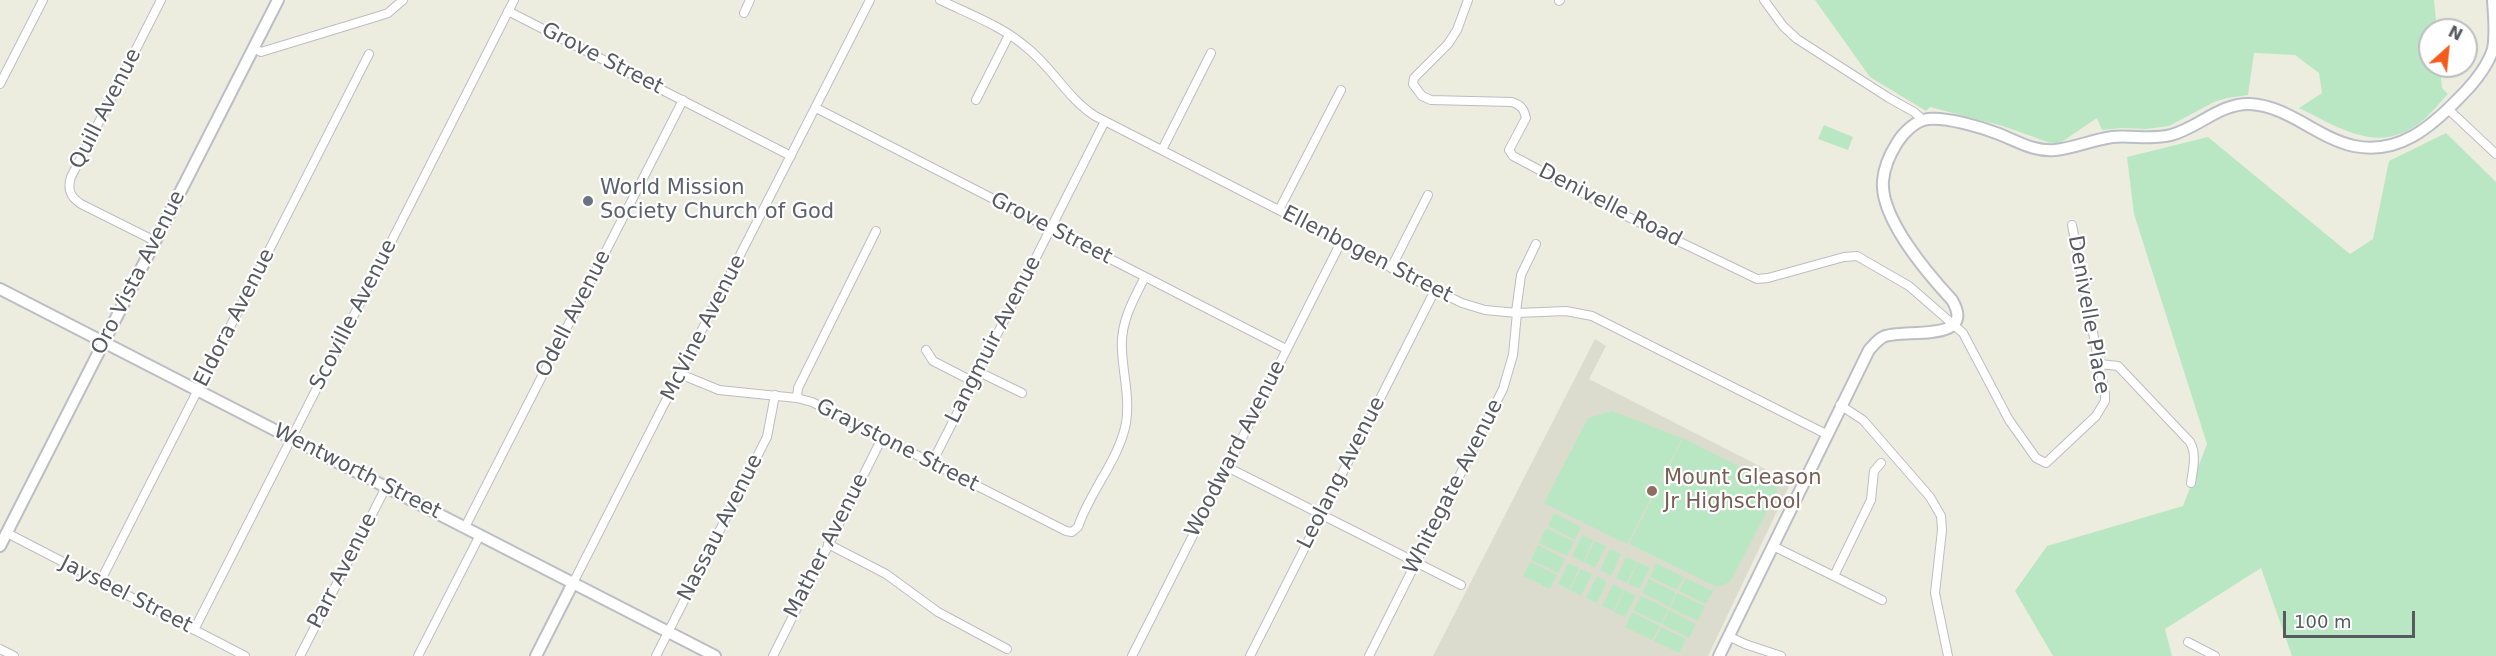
<!DOCTYPE html>
<style>
body{margin:0}
#map{position:relative;width:2496px;height:656px;overflow:hidden;background:#ededdf;font-family:"DejaVu Sans",sans-serif}
canvas{display:block}
.north{position:absolute;left:2418px;top:18px;width:60px;height:60px;box-sizing:border-box;background:#fff;border:2px solid #bcbdc0;border-radius:50%;rotate:27deg;font-size:16px;font-weight:700;line-height:24px;text-align:center;color:#585a62}
.north::after{content:'';display:block;margin:auto;width:21px;height:27px;background:#f45c1d;clip-path:polygon(50% 0,100% 100%,50% 72%,0 100%)}
.scale{position:absolute;left:2283px;top:611px;width:132px;height:27px;box-sizing:border-box;border:3px solid #585a62;border-top:0;padding-left:8px;font-size:18px;line-height:21px;white-space:nowrap;color:#585a62;-webkit-text-stroke:4px #fff;paint-order:stroke}
</style>
<div id="map">
<canvas width="2496" height="656"></canvas>
<div class="north">N</div>
<div class="scale">100 m</div>
</div>
<script>
const g = document.querySelector('canvas').getContext('2d');
g.lineJoin = 'round';
function fillPath(path, color) {
  g.fillStyle = color;
  g.fill(path, 'evenodd');
}
function strokePath(path, color, width, dash) {
  g.strokeStyle = color;
  g.lineWidth = width;
  g.lineCap = dash ? 'butt' : 'round';
  g.setLineDash(dash || []);
  g.stroke(path);
}
function write(font, color, halo, rows, align = 'center') {
  g.font = font + ' "DejaVu Sans",sans-serif';
  g.lineWidth = 4.5;
  g.setLineDash([]);
  g.textBaseline = 'middle';
  g.strokeStyle = halo;
  g.fillStyle = color;
  for (const [text, x, y, turn = 0] of rows) {
    g.save();
    g.translate(x, y);
    g.rotate((+turn || 0) * Math.PI / 180);
    g.textAlign = isNaN(turn) ? turn : align;
    if (halo) g.strokeText(text, 0, 0);
    g.fillText(text, 0, 0);
    g.restore();
  }
}
const education = new Path2D(`
 M 1595,339 L 1606,346 L 1589,379 L 1791,482 L 1708,656 L 1433,656 Z`);
const green = new Path2D(`
 M 1815,0 L 2434,0 L 2437,30 L 2430,30 L 2430,66 L 2440,66 L 2442,88 L 2448,94 C 2439,103 2432,113 2422,121 C 2380,156 2340,128 2299,108 L 2322,93 L 2319,73 L 2295,55 L 2254,53 L 2248,95 L 2227,98 L 2214,102 L 2169,126 L 2146,129 L 2122,128 L 2102,130 L 2097,118 L 2060,143 L 2050,143 L 2003,126 L 1930,107 L 1926,111 L 1870,77 Z
 M 1824,125 L 1853,137 L 1848,150 L 1818,139 Z
 M 2446,133 L 2496,182 L 2496,656 L 2292,656 L 2261,568 L 2165,629 L 2172,656 L 2053,656 L 2015,591 L 2047,546 L 2183,506 L 2207,444 L 2134,214 L 2127,157 L 2208,137 L 2350,254 L 2373,239 L 2389,161 Z
 M 1612,411 L 1682,438 L 1627,544 L 1544,503 L 1588,418 Z
 M 1683,438 L 1776,485 L 1777,492 L 1730,582 L 1717,587 L 1629,544 Z
 M 1554,513 L 1581,527 L 1575,540 L 1548,526 Z
 M 1546,528 L 1574,542 L 1567,556 L 1539,543 Z
 M 1582,535 L 1593,540 L 1583,562 L 1572,556 Z
 M 1595,541 L 1606,546 L 1595,568 L 1584,562 Z
 M 1538,545 L 1565,559 L 1558,573 L 1531,560 Z
 M 1610,549 L 1621,554 L 1611,576 L 1600,570 Z
 M 1626,557 L 1637,562 L 1627,583 L 1616,578 Z
 M 1530,562 L 1557,575 L 1550,589 L 1523,576 Z
 M 1638,562 L 1650,568 L 1639,589 L 1628,584 Z
 M 1568,563 L 1579,568 L 1569,590 L 1558,584 Z
 M 1656,563 L 1684,577 L 1677,590 L 1650,577 Z
 M 1581,569 L 1592,574 L 1581,596 L 1570,590 Z
 M 1597,576 L 1607,582 L 1597,603 L 1586,598 Z
 M 1686,578 L 1713,591 L 1706,604 L 1679,591 Z
 M 1649,579 L 1676,593 L 1669,607 L 1642,593 Z
 M 1613,584 L 1624,590 L 1613,611 L 1602,606 Z
 M 1625,590 L 1636,596 L 1625,617 L 1614,612 Z
 M 1677,593 L 1705,606 L 1698,621 L 1670,608 Z
 M 1641,596 L 1668,609 L 1661,624 L 1633,610 Z
 M 1669,610 L 1696,624 L 1689,638 L 1662,624 Z
 M 1632,612 L 1660,626 L 1652,640 L 1625,627 Z
 M 1661,627 L 1686,639 L 1679,653 L 1654,641 Z`);
const street = new Path2D(`
 M 940,0 C 969,14 1002,26 1026,47 C 1052,67 1067,98 1095,116 L 1435,290 L 1462,303 L 1485,310 L 1517,313 L 1566,311 L 1592,316 L 1826,434
 M 1468,0 L 1457,30 L 1448,44 L 1414,78 L 1413,84 L 1422,96 L 1431,100 L 1512,102 C 1521,105 1524,109 1526,118 L 1509,150 L 1513,156 L 1626,216 L 1757,279 L 1768,278 L 1844,257 L 1857,256 L 1909,286 L 1963,333 L 2009,420 L 2036,458 L 2046,463 L 2096,416 L 2105,401 L 2105,394 L 2072,225
 M 1764,0 L 1783,26 L 1797,39 L 1889,98 L 1914,112 L 1923,120
 M 1559,1 L 1560,0
 M 508,11 L 791,156
 M 744,13 L 750,0
 M 253,48 L 261,52 L 379,16 L 388,13 L 403,0
 M 0,84 L 43,0
 M 976,100 L 1009,35
 M 816,108 L 1286,349
 M 2448,109 L 2496,154
 M 1162,150 L 1211,53
 M 1279,210 L 1341,90
 M 155,241 L 81,204 C 70,197 67,189 71,177 L 161,0
 M 1391,268 L 1428,195
 M 1516,312 L 1521,275 L 1536,244
 M 926,350 L 933,361 L 974,382
 M 2100,364 L 2118,366 L 2190,442 C 2197,454 2193,469 2191,483
 M 979,372 L 1022,393
 M 680,374 L 719,390 L 797,398 L 812,402 L 1066,531 L 1072,532 L 1078,527 C 1090,491 1119,460 1126,423 C 1130,398 1123,374 1122,350 C 1120,323 1133,300 1145,277
 M 797,398 L 798,388 L 876,231
 M 1840,405 L 1863,420 L 1930,497 L 1941,516 L 1942,530 L 1935,593 L 1948,656
 M 932,463 L 1105,121
 M 1227,467 L 1461,585
 M 465,527 L 683,100
 M 7,533 L 245,656
 M 828,544 L 886,574 L 938,612 L 1007,649
 M 1773,546 L 1882,600
 M 1834,576 L 1871,500 L 1874,471 L 1881,463
 M 100,582 L 369,54
 M 573,583 L 870,0
 M 194,630 L 514,0
 M 1728,636 L 1745,644 L 1781,656
 M 2188,642 L 2215,656
 M 0,649 L 14,656
 M 300,656 L 386,487
 M 418,656 L 480,535
 M 656,656 L 767,437 L 775,395
 M 773,656 L 882,438
 M 1132,656 L 1341,242
 M 1250,656 L 1435,290
 M 1369,656 L 1503,389 L 1513,355 L 1517,313`);
const secondary = new Path2D(`
 M 0,289 L 715,656
 M 0,546 L 278,0
 M 536,656 L 573,583
 M 1719,656 L 1869,350 C 1873,346 1877,340 1883,337 C 1902,328 1978,344 1952,300 C 1928,274 1880,218 1883,181 C 1884,168 1890,154 1897,143 C 1903,133 1916,120 1928,119 C 1947,117 1981,127 1999,134 C 2017,141 2034,152 2055,150 C 2074,148 2092,140 2112,137 C 2131,135 2152,140 2171,135 C 2198,128 2220,103 2250,104 C 2289,106 2317,138 2354,146 C 2399,155 2431,127 2460,97 C 2473,84 2487,68 2493,49 C 2496,34 2494,16 2493,0`);
const markers = [
 [588,201,6,"#6b7280"],
 [1652,491,6,"#8d6e63"]
];
const streetNames = [
 ["Grove Street",602,59,27],
 ["Quill Avenue",106,109,-63],
 ["Denivelle Road",1610,206,27],
 ["Grove Street",1051,229,27],
 ["Ellenbogen Street",1367,255,27],
 ["Oro Vista Avenue",139,273,-63],
 ["Odell Avenue",574,314,-63],
 ["Scoville Avenue",354,315,-63],
 ["Denivelle Place",2088,315,80],
 ["Eldora Avenue",235,318,-63],
 ["McVine Avenue",704,328,-63],
 ["Langmuir Avenue",994,340,-63],
 ["Graystone Street",897,446,27],
 ["Woodward Avenue",1236,449,-63],
 ["Wentworth Street",357,472,27],
 ["Leolang Avenue",1342,473,-63],
 ["Whitegate Avenue",1454,487,-63],
 ["Nassau Avenue",721,528,-63],
 ["Mather Avenue",827,546,-63],
 ["Parr Avenue",343,571,-63],
 ["Jayseel Street",126,595,27]
];
const worshipNames = [
 ["World Mission",600,189],
 ["Society Church of God",600,213]
];
const educationNames = [
 ["Mount Gleason",1664,479],
 ["Jr Highschool",1664,503]
];
fillPath(education, '#dcdcce');
fillPath(green, '#b9e7c3');
strokePath(street, '#bcbdc4', 10);
strokePath(secondary, '#bcbec7', 14);
strokePath(street, '#fff', 8);
strokePath(secondary, '#fff', 10);
for (const [x, y, r, color] of markers) {
  const dot = new Path2D();
  dot.arc(x, y, r, 0, 2 * Math.PI);
  g.fillStyle = color;
  g.fill(dot);
  strokePath(dot, '#fff', 2);
}
write('21px', '#585a62', '#fff', streetNames);
write('21px', '#5b616d', '#fff', worshipNames, 'left');
write('21px', '#785e54', '#fff', educationNames, 'left');
</script>
